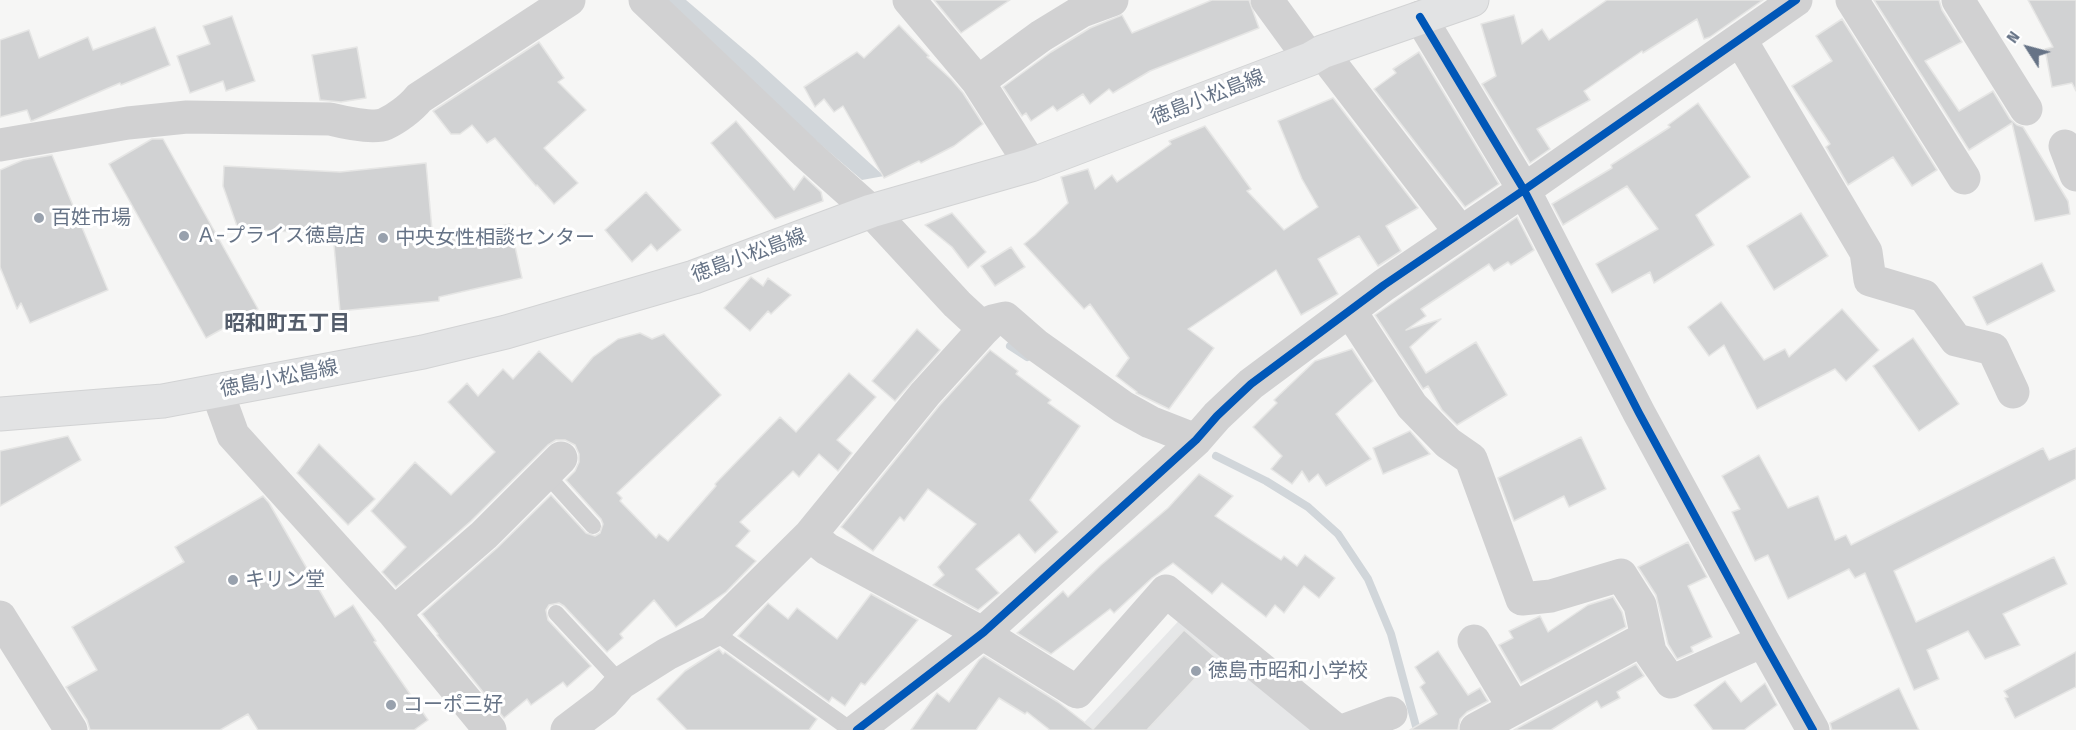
<!DOCTYPE html>
<meta charset="utf-8">
<style>
body{margin:0}
#map{position:relative;width:2076px;height:730px;overflow:hidden;background:#f6f6f5;font-family:"Fira Sans Condensed",sans-serif}
canvas{display:block}
.north{position:absolute;left:1998px;top:18px;width:60px;height:60px;-webkit-text-stroke:4px #fff;paint-order:stroke;rotate:306deg;font-size:16px;font-weight:700;line-height:24px;text-align:center;color:#667386}
.north::after{content:'';display:block;margin:auto;width:21px;height:27px;background:#667386;clip-path:polygon(50% 0,100% 100%,50% 72%,0 100%)}
</style>
<div id="map">
<canvas width="2076" height="730"></canvas>
<div class="north">N</div>
</div>
<script>
const g = document.querySelector('canvas').getContext('2d');
g.lineJoin = 'round';
function fillPath(path, color) {
  g.fillStyle = color;
  g.fill(path, 'evenodd');
}
function strokePath(path, color, width, dash) {
  g.strokeStyle = color;
  g.lineWidth = width;
  g.lineCap = dash ? 'butt' : 'round';
  g.setLineDash(dash || []);
  g.stroke(path);
}
function write(font, color, halo, rows, align = 'center') {
  g.font = font + ' "Fira Sans Condensed","Noto Sans JP",sans-serif';
  g.lineWidth = 6;
  g.setLineDash([]);
  g.textBaseline = 'middle';
  g.strokeStyle = halo;
  g.fillStyle = color;
  for (const [text, x, y, turn = 0] of rows) {
    g.save();
    g.translate(x, y);
    g.rotate((+turn || 0) * Math.PI / 180);
    g.textAlign = isNaN(turn) ? turn : align;
    if (halo) g.strokeText(text, 0, 0);
    g.fillText(text, 0, 0);
    g.restore();
  }
}
const built = new Path2D(`
 M 1186,613 L 1335,730 L 1077,730 Z`);
const water = new Path2D(`
 M 658,0 L 686,0 L 754,58 L 884,176 L 862,180 L 694,36 Z`);
const stream = new Path2D(`
 M 1010,346 L 1027,357
 M 1216,456 L 1266,481 L 1308,507 L 1338,534 L 1368,579 L 1391,634 L 1417,730`);
const building = new Path2D(`
 M 934,0 L 1010,0 L 961,33 Z
 M 1212,0 L 1249,0 L 1259,28 L 1150,71 L 1113,93 L 1109,89 L 1090,104 L 1083,94 L 1057,111 L 1053,106 L 1031,121 L 1026,113 L 1022,116 L 1003,87 L 1051,52 L 1090,28 L 1122,15 L 1132,33 Z
 M 1607,0 L 1763,0 L 1710,37 L 1704,39 L 1697,19 L 1643,53 L 1642,51 L 1584,91 L 1590,100 L 1537,129 L 1550,149 L 1530,163 L 1482,84 L 1496,76 L 1481,24 L 1514,15 L 1522,44 L 1542,29 L 1549,40 Z
 M 1874,0 L 1939,0 L 1942,10 L 1962,42 L 1925,61 L 1959,111 L 1993,91 L 2010,119 L 2017,125 L 2023,127 L 2068,201 L 2070,214 L 2035,221 L 2012,123 L 1969,150 Z
 M 2028,0 L 2076,0 L 2076,91 L 2072,83 L 2052,87 L 2045,49 L 2053,47 Z
 M 232,16 L 255,81 L 226,91 L 223,81 L 190,93 L 177,56 L 210,44 L 203,26 Z
 M 1842,19 L 1937,170 L 1912,186 L 1893,157 L 1848,185 L 1826,147 L 1830,144 L 1792,86 L 1832,61 L 1816,36 Z
 M 899,25 L 929,56 L 927,57 L 951,79 L 963,93 L 983,124 L 954,146 L 921,163 L 919,161 L 884,178 L 843,106 L 834,112 L 824,99 L 815,107 L 804,87 L 857,52 L 864,58 Z
 M 155,27 L 170,65 L 121,85 L 120,83 L 34,120 L 31,121 L 27,110 L 0,117 L 0,40 L 29,30 L 39,58 L 88,37 L 93,50 Z
 M 539,42 L 564,78 L 558,82 L 586,110 L 544,148 L 578,183 L 554,204 L 537,185 L 536,186 L 495,138 L 487,143 L 472,125 L 460,134 L 451,134 L 433,111 Z
 M 357,47 L 366,98 L 341,102 L 320,100 L 312,55 Z
 M 1419,52 L 1499,184 L 1465,207 L 1374,89 L 1396,73 L 1393,69 Z
 M 1333,98 L 1418,208 L 1386,226 L 1401,251 L 1378,266 L 1359,236 L 1318,259 L 1338,294 L 1301,315 L 1276,270 L 1188,329 L 1214,348 L 1169,409 L 1136,393 L 1137,392 L 1116,376 L 1129,358 L 1090,304 L 1084,309 L 1024,244 L 1035,235 L 1068,203 L 1061,177 L 1088,169 L 1095,189 L 1112,175 L 1117,182 L 1171,144 L 1169,141 L 1205,126 L 1251,189 L 1247,191 L 1284,230 L 1318,207 L 1302,179 L 1278,121 Z
 M 1698,103 L 1750,177 L 1696,215 L 1714,245 L 1654,283 L 1650,272 L 1612,293 L 1596,264 L 1658,229 L 1627,186 L 1563,225 L 1552,204 L 1612,168 L 1611,165 L 1670,127 L 1668,125 Z
 M 736,121 L 794,190 L 804,176 L 821,192 L 823,201 L 775,219 L 711,143 Z
 M 152,139 L 163,139 L 258,309 L 206,338 L 109,164 Z
 M 52,155 L 108,290 L 30,323 L 21,303 L 17,309 L 0,267 L 0,170 L 23,160 Z
 M 426,163 L 433,241 L 510,224 L 522,278 L 439,297 L 439,301 L 340,311 L 333,234 L 238,229 L 223,186 L 224,166 L 340,172 Z
 M 646,192 L 681,230 L 657,251 L 651,244 L 632,262 L 605,230 Z
 M 952,213 L 986,252 L 968,268 L 952,247 L 925,225 Z
 M 1801,213 L 1828,256 L 1774,290 L 1747,246 Z
 M 1517,217 L 1534,250 L 1511,265 L 1508,262 L 1494,271 L 1489,264 L 1421,309 L 1426,316 L 1406,330 L 1441,319 L 1410,347 L 1426,373 L 1476,342 L 1507,395 L 1457,425 L 1442,410 L 1428,386 L 1423,389 L 1375,315 Z
 M 1011,247 L 1025,267 L 995,286 L 981,266 Z
 M 2042,263 L 2055,291 L 1987,325 L 1973,297 Z
 M 751,277 L 763,286 L 768,278 L 791,295 L 771,314 L 768,311 L 750,331 L 724,308 Z
 M 1721,302 L 1764,360 L 1785,349 L 1789,357 L 1842,309 L 1879,350 L 1846,381 L 1835,369 L 1757,409 L 1724,345 L 1709,356 L 1688,327 Z
 M 917,329 L 940,350 L 895,401 L 872,381 Z
 M 640,333 L 652,339 L 664,334 L 721,395 L 617,493 L 622,498 L 620,501 L 656,538 L 659,534 L 668,541 L 716,486 L 715,484 L 780,417 L 796,432 L 849,373 L 876,397 L 837,440 L 852,453 L 838,471 L 819,454 L 799,477 L 793,471 L 740,522 L 750,531 L 736,546 L 756,561 L 726,592 L 676,627 L 654,600 L 620,634 L 623,638 L 607,652 L 564,606 L 559,603 L 549,605 L 546,610 L 548,620 L 591,666 L 567,687 L 563,682 L 531,705 L 527,699 L 504,718 L 437,635 L 438,634 L 422,614 L 497,548 L 551,495 L 586,533 L 595,536 L 600,533 L 603,524 L 601,519 L 566,480 L 575,471 L 579,462 L 579,454 L 575,445 L 565,440 L 556,440 L 548,445 L 471,521 L 396,587 L 382,572 L 406,547 L 371,511 L 415,462 L 451,495 L 495,452 L 448,402 L 467,383 L 478,396 L 503,369 L 513,379 L 539,351 L 572,382 L 593,357 L 618,339 Z
 M 1913,338 L 1959,404 L 1919,431 L 1873,366 Z
 M 1352,349 L 1373,381 L 1336,414 L 1371,459 L 1326,486 L 1318,474 L 1309,482 L 1302,471 L 1292,484 L 1271,469 L 1282,456 L 1253,427 L 1277,403 L 1274,400 L 1315,361 Z
 M 990,350 L 1018,371 L 1016,374 L 1051,400 L 1048,403 L 1080,426 L 1030,500 L 1058,532 L 1035,553 L 1019,534 L 976,569 L 999,593 L 978,610 L 933,585 L 944,575 L 938,567 L 976,524 L 928,489 L 904,521 L 900,517 L 873,551 L 841,527 L 939,406 Z
 M 1410,431 L 1430,454 L 1383,474 L 1373,448 Z
 M 68,436 L 81,460 L 0,506 L 0,451 Z
 M 1581,437 L 1606,489 L 1569,507 L 1564,496 L 1514,521 L 1498,478 Z
 M 319,444 L 375,499 L 348,525 L 297,473 Z
 M 2043,448 L 2049,460 L 2076,448 L 2076,479 L 1894,571 L 1916,622 L 2054,557 L 2067,584 L 2003,614 L 2020,645 L 1985,659 L 1968,631 L 1927,650 L 1939,679 L 1914,690 L 1865,573 L 1855,578 L 1849,569 L 1788,599 L 1768,555 L 1755,561 L 1732,512 L 1740,509 L 1722,476 L 1759,455 L 1788,508 L 1818,496 L 1835,540 L 1846,535 L 1851,545 Z
 M 1199,474 L 1233,496 L 1215,516 L 1281,560 L 1284,556 L 1297,566 L 1305,555 L 1335,578 L 1319,598 L 1304,586 L 1284,613 L 1275,605 L 1266,617 L 1222,583 L 1212,594 L 1173,563 L 1152,578 L 1114,613 L 1110,609 L 1051,654 L 1017,633 L 1063,591 L 1068,597 L 1101,565 L 1168,508 Z
 M 263,496 L 269,503 L 335,617 L 353,605 L 376,641 L 374,642 L 428,720 L 414,730 L 258,730 L 248,714 L 220,730 L 90,730 L 87,720 L 66,687 L 97,670 L 72,627 L 184,562 L 175,547 Z
 M 1688,542 L 1707,577 L 1688,586 L 1712,637 L 1691,647 L 1693,652 L 1677,659 L 1668,644 L 1656,595 L 1638,567 Z
 M 871,594 L 918,620 L 865,685 L 861,683 L 845,706 L 832,697 L 829,702 L 738,636 L 768,603 L 788,619 L 797,608 L 837,639 Z
 M 1613,597 L 1622,612 L 1626,627 L 1521,683 L 1499,645 L 1513,638 L 1509,631 L 1540,616 L 1548,632 L 1588,605 Z
 M 1184,630 L 1215,657 L 1147,730 L 1050,730 L 1027,712 L 1025,714 L 999,698 L 976,730 L 911,730 L 937,693 L 949,702 L 979,660 L 984,656 L 1058,702 L 1093,729 Z
 M 719,649 L 723,654 L 725,652 L 817,719 L 809,730 L 687,730 L 657,699 L 685,671 Z
 M 1438,651 L 1468,695 L 1480,688 L 1488,701 L 1467,712 L 1460,719 L 1458,730 L 1410,730 L 1437,714 L 1420,687 L 1425,683 L 1415,667 Z
 M 2076,652 L 2076,687 L 2015,718 L 2005,698 L 2008,697 L 2004,691 Z
 M 1636,664 L 1644,676 L 1617,692 L 1620,698 L 1601,708 L 1597,701 L 1551,730 L 1514,730 Z
 M 1725,681 L 1741,702 L 1765,683 L 1777,705 L 1744,730 L 1713,730 L 1694,705 Z
 M 1899,688 L 1919,730 L 1832,730 L 1830,723 Z`);
const lane = new Path2D(`
 M 545,473 L 593,526
 M 556,613 L 621,683
 M 713,631 L 851,730`);
const street = new Path2D(`
 M 645,0 L 806,153 L 871,211 L 957,304 L 984,329 L 992,321 L 1005,318 L 1036,345 L 1123,407 L 1150,422 L 1196,440
 M 909,0 L 978,82 L 1031,165
 M 1267,0 L 1310,59
 M 1852,0 L 1964,178
 M 1958,0 L 2026,109
 M 1420,17 L 1524,190 L 1639,413 L 1763,641 L 1813,730
 M 1740,39 L 1866,252 L 1870,280 L 1924,296 L 1956,340 L 1993,349 L 2013,392
 M 1322,52 L 1461,233
 M 978,82 L 1041,36 L 1082,11 L 1112,0
 M 0,145 L 128,123 L 187,117 L 330,119 C 342,122 374,129 385,124 C 396,119 411,108 419,98 L 569,0
 M 2065,146 L 2076,175
 M 1350,311 L 1412,406 L 1448,443 L 1471,459 L 1522,599 L 1551,596 L 1621,575 L 1640,605 L 1650,652 L 1671,682 L 1763,641
 M 217,391 L 233,435 L 394,613 L 490,730
 M 810,535 L 827,549 L 982,633 L 1077,692 L 1166,591 L 1336,730
 M 394,613 L 484,535 L 561,458
 M 0,617 L 71,730
 M 1474,641 L 1514,708
 M 1476,729 L 1647,637
 M 567,730 L 604,702 L 621,683 L 667,654 L 713,631 L 810,535 L 925,394 L 984,329
 M 857,730 L 984,632 L 1196,440 L 1217,416 L 1251,384 L 1384,285 L 1524,190 L 1796,0
 M 1345,730 L 1391,713`);
const secondary = new Path2D(`
 M 0,414 L 163,401 L 423,352 L 506,332 L 694,277 L 871,211 L 1031,165 L 1310,59 L 1322,52 L 1472,0`);
const cycleway = new Path2D(`
 M 1420,17 L 1524,190 L 1639,413 L 1763,641 L 1813,730
 M 857,730 L 984,632 L 1196,440 L 1217,416 L 1251,384 L 1384,285 L 1524,190 L 1796,0`);
const markers = [
 [39,218,6,"#98a1ad"],
 [184,236,6,"#98a1ad"],
 [383,238,6,"#98a1ad"],
 [233,580,6,"#98a1ad"],
 [1196,671,6,"#98a1ad"],
 [391,705,6,"#98a1ad"]
];
const streetNames = [
 ["徳島小松島線",1208,98,-21],
 ["徳島小松島線",749,256,-20],
 ["徳島小松島線",279,379,-11]
];
const poiNames = [
 ["百姓市場",51,218],
 ["Ａ−プライス徳島店",196,236],
 ["中央女性相談センター",395,238],
 ["キリン堂",245,580],
 ["徳島市昭和小学校",1208,671],
 ["コーポ三好",403,705]
];
const neighbourhoodNames = [
 ["昭和町五丁目",287,324]
];
fillPath(built, '#e6e7e8');
fillPath(water, '#d1d6da');
strokePath(stream, '#d1d6da', 8);
fillPath(building, '#d1d2d3');
strokePath(building, '#e6e6e5', 1.5);
strokePath(secondary, '#d2d3d4', 35);
strokePath(lane, '#d1d1d2', 16);
strokePath(street, '#d1d1d2', 33);
strokePath(secondary, '#e2e3e4', 33);
strokePath(cycleway, '#0057b8', 8);
for (const [x, y, r, color] of markers) {
  const dot = new Path2D();
  dot.arc(x, y, r, 0, 2 * Math.PI);
  g.fillStyle = color;
  g.fill(dot);
  strokePath(dot, '#fff', 2);
}
write('20px', '#667386', '#fff', streetNames);
write('20px', '#667386', '#fff', poiNames, 'left');
write('bold 21px', '#545d6b', '#fff', neighbourhoodNames);
</script>
